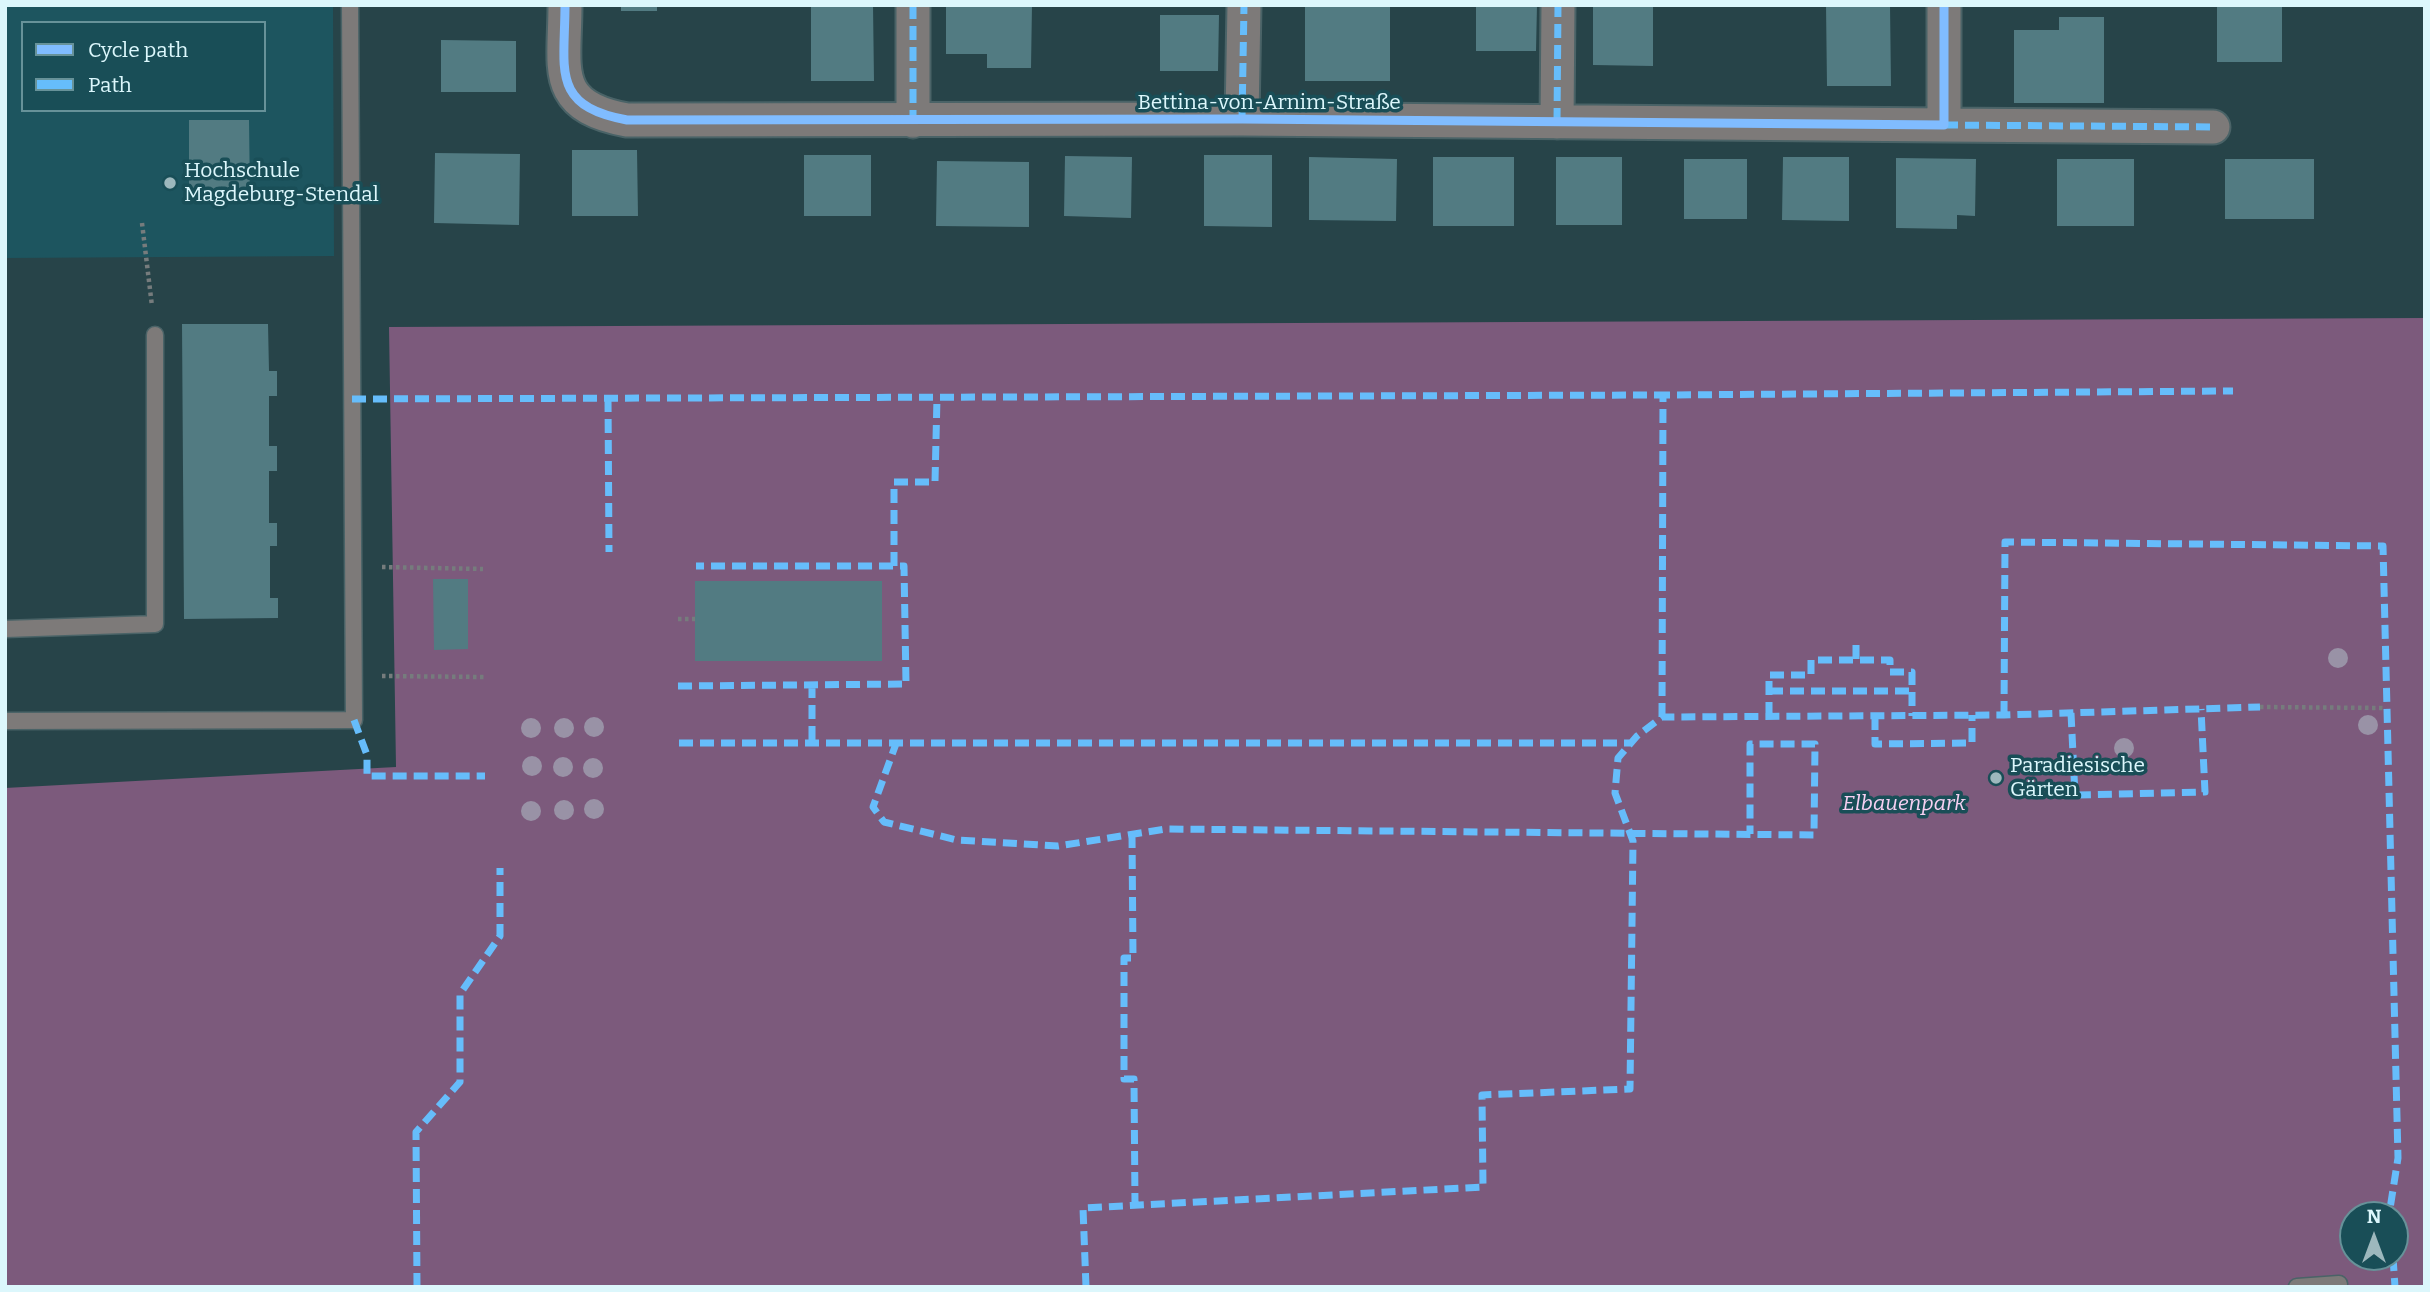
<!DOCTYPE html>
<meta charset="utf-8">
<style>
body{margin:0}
#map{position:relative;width:2430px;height:1292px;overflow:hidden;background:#274449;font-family:Bitter,serif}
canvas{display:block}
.frame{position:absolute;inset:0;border:7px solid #dcf7fc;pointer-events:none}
.legend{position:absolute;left:21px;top:21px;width:245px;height:91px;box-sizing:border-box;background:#194e57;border:2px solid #679299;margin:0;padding:9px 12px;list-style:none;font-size:21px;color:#dcf7fc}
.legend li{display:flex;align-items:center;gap:14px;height:35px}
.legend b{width:35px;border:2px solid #679299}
.north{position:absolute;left:2339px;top:1201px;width:70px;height:70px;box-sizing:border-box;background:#194e57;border:2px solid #679299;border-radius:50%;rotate:0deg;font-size:19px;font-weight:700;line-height:28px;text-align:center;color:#dcf7fc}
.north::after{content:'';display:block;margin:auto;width:24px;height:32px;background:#9db8bd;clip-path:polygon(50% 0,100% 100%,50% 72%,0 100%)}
</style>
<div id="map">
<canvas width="2430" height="1292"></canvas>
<div class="frame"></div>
<ul class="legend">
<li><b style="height:9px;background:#80bcff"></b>Cycle path</li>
<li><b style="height:9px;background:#66bdfb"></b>Path</li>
</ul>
<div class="north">N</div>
</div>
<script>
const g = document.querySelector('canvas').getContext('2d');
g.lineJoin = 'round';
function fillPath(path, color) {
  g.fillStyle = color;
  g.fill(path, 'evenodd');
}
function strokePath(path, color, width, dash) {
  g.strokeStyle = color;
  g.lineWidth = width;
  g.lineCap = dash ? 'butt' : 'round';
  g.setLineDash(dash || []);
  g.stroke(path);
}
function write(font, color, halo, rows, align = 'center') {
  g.font = font + ' Bitter,serif';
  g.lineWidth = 7;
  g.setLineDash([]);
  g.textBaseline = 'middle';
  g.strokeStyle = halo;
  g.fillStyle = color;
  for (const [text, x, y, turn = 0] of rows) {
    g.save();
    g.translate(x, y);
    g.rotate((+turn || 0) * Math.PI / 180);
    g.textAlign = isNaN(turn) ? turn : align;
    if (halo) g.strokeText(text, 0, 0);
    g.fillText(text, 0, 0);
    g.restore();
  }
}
const built = new Path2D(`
 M 5,5 L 333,5 L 334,256 L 5,258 ZM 23,23 L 264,23 L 264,110 L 23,110 Z`);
const green = new Path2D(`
 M 2425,318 L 2425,1287 L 5,1287 L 5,788 L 396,767 L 389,327 ZM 2353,1215 L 2395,1215 L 2395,1257 L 2353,1257 Z`);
const building = new Path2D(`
 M 621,5 L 657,5 L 657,11 L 621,11 Z
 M 811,5 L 873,5 L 874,81 L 811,81 Z
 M 946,5 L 1032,5 L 1031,68 L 987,68 L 987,54 L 946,54 Z
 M 1305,5 L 1390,5 L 1390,81 L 1305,81 Z
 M 1476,5 L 1537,5 L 1536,51 L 1476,51 Z
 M 1593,5 L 1653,5 L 1653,66 L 1593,65 Z
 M 1826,5 L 1890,5 L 1891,86 L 1827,86 Z
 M 2217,5 L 2282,5 L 2282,62 L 2217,62 Z
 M 1160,15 L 1219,15 L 1218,71 L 1160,71 Z
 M 2059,17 L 2104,17 L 2104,103 L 2014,103 L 2014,30 L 2059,30 Z
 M 441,40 L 516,41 L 516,92 L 441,92 Z
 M 189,120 L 249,120 L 250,199 L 189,199 Z
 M 572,150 L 637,150 L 638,216 L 572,216 Z
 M 435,153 L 520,154 L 519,225 L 434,223 Z
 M 804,155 L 871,155 L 871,216 L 804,216 Z
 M 1204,155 L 1272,155 L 1272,227 L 1204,226 Z
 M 1065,156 L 1132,157 L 1131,218 L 1064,216 Z
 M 1309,157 L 1397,159 L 1396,221 L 1309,220 Z
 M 1433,157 L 1514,157 L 1514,226 L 1433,226 Z
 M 1556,157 L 1622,157 L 1622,225 L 1556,225 Z
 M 1783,157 L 1849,157 L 1849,221 L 1782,220 Z
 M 1896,158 L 1976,159 L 1975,216 L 1957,215 L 1957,229 L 1896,228 Z
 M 1684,159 L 1747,159 L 1747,219 L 1684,219 Z
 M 2057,159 L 2134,159 L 2134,226 L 2057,226 Z
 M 2225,159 L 2314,159 L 2314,219 L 2225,219 Z
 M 937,161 L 1029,162 L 1029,227 L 936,226 Z
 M 182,324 L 268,324 L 269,371 L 277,371 L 277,396 L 269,396 L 269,446 L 277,446 L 277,471 L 269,471 L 269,523 L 277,523 L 277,546 L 270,546 L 270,598 L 278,598 L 278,618 L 184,619 Z
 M 433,579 L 468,579 L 468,649 L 434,650 Z
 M 695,581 L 882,581 L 882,661 L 695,661 Z`);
const path = new Path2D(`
 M 142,223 L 152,306
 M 382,567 L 483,569
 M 678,619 L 695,619
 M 382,676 L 484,677
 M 2260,707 L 2386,708`);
const service = new Path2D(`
 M 5,629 L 155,624 L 155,335
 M 5,721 L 354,720 L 350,5
 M 2297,1287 L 2339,1284`);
const minor = new Path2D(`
 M 565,5 C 565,69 550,106 627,120 L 1242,119 L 1944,125 L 1944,5
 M 913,5 L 913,121
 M 1242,119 L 1244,5
 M 1557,122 L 1558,5
 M 1944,125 L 2213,127`);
const quiet = new Path2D(`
 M 913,5 L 913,121
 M 1242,119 L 1244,5
 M 1557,122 L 1558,5
 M 1944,125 L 2213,127
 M 608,398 L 609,552
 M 352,399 L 1663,395
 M 894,566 L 894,482 L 935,482 L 937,397
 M 1856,645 L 1856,660
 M 812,684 L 812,741
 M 678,686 L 906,684 L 904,566 L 696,566
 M 1769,691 L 1912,691
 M 2071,713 L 2075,795 L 2205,792 L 2201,709
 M 2004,715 L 2005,542 L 2383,546 L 2398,1158 L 2389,1215
 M 1769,716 L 1769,675 L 1811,675 L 1811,660 L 1890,660 L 1890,672 L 1912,672 L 1912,716
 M 1875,716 L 1875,744 L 1972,743 L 1972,715
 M 1662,717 L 1663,395 L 2233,391
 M 354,720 L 367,755 L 367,776 L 485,776
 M 897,741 L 873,807 L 884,822 L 957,840 L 1058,846 L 1166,829 L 1814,835 L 1815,744 L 1750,744 L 1750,834
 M 679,743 L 1631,743
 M 1132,834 L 1133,958 L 1124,958 L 1124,1079 L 1134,1079 L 1135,1205
 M 2393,1257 L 2395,1287
 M 417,1287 L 416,1132 L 460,1082 L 460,994 L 500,936 L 500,868
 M 1086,1287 L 1083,1208 L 1483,1187 L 1482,1095 L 1630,1089 L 1633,841 L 1615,793 L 1618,758 L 1637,736 L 1662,717 L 2004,715 L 2260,707`);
const cycleway = new Path2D(`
 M 565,5 C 565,69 550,106 627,120 L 1242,119 L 1944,125 L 1944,5`);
const trees = [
 [2338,658],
 [2368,725],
 [594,727],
 [531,728],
 [564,728],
 [2124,748],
 [532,766],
 [563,767],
 [593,768],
 [594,809],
 [564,810],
 [531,811]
];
const markers = [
 [170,183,7,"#9db8bd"],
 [1996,778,7,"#9db8bd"]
];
const streetNames = [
 ["Bettina-von-Arnim-Straße",1269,103]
];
const poiNames = [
 ["Hochschule",184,171],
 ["Magdeburg-Stendal",184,195],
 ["Paradiesische",2010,766],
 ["Gärten",2010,790]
];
const parkNames = [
 ["Elbauenpark",1904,804]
];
fillPath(built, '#1d555f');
fillPath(green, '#7c5a7c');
fillPath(building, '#527b82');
strokePath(service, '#4a6367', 19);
strokePath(minor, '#4a6367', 37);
strokePath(path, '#767c7d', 4.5, [3.5, 3.5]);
strokePath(service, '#7d7a79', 16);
strokePath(minor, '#7d7a79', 33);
strokePath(quiet, '#66bdfb', 7, [14, 7]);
strokePath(cycleway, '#80bcff', 9);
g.fillStyle = '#9992a6';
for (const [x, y] of trees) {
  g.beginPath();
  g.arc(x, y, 10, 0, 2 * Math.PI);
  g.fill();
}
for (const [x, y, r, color] of markers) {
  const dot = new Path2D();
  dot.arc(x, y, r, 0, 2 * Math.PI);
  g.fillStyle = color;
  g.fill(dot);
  strokePath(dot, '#194e57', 2.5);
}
write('21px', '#dcf7fc', '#194e57', streetNames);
write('21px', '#dcf7fc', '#194e57', poiNames, 'left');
write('italic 21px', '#f7d1f2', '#194e57', parkNames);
</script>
